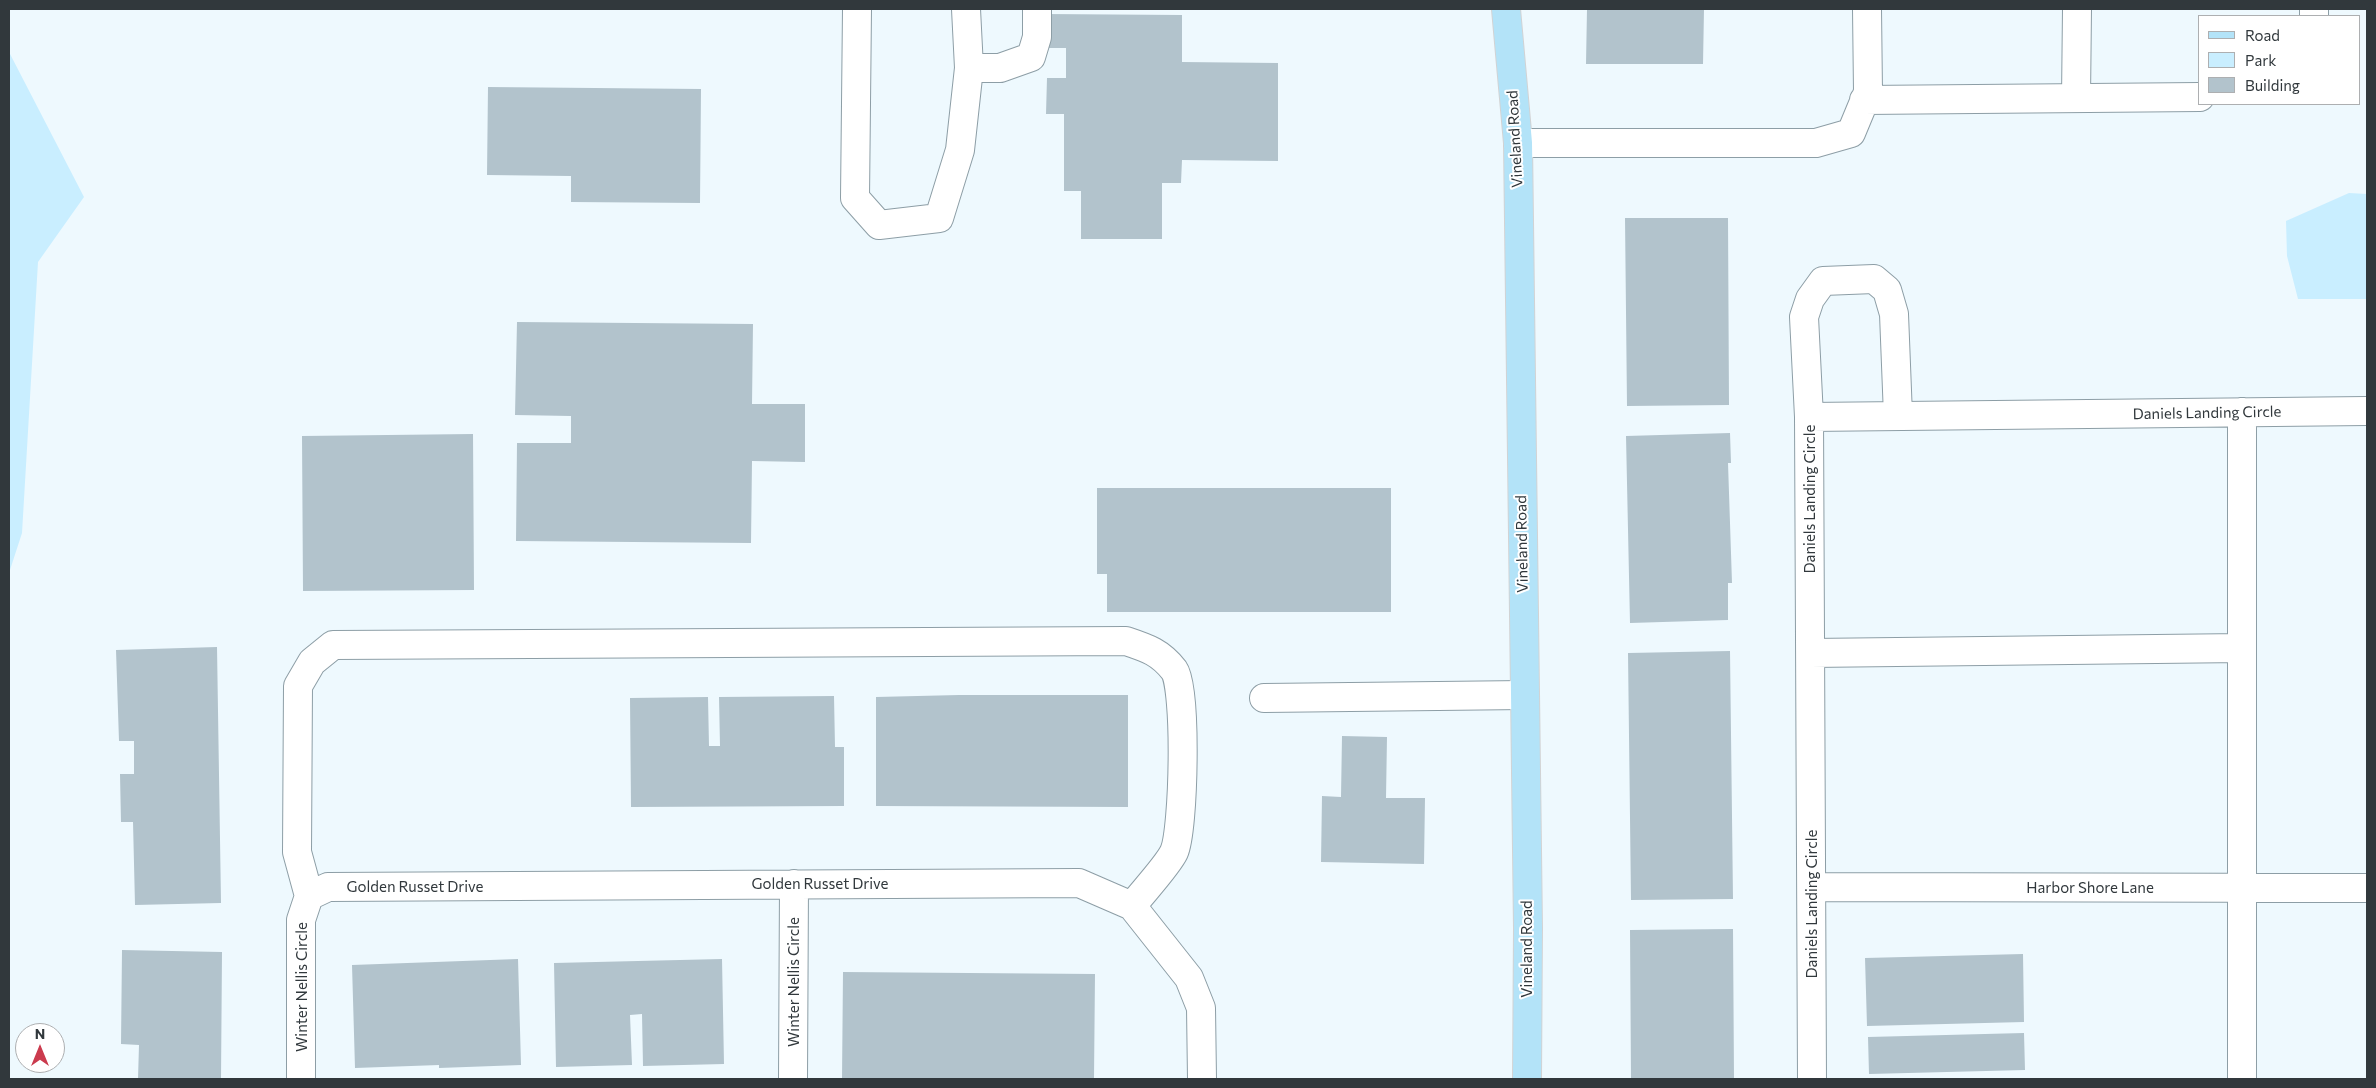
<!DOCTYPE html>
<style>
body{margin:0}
#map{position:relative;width:2376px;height:1088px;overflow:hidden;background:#eef9fe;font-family:Commissioner,sans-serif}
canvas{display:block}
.frame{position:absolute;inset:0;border:10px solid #31383c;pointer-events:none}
.legend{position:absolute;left:2198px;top:15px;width:162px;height:90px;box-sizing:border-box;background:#fff;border:1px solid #adafb1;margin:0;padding:6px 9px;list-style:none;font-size:15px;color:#31383c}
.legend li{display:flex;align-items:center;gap:10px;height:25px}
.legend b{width:25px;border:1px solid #adafb1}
.north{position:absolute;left:15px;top:1023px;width:50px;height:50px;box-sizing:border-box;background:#fff;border:1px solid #adafb1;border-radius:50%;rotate:0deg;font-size:14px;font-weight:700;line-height:20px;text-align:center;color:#31383c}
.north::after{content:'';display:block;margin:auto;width:18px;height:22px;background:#cb3b4e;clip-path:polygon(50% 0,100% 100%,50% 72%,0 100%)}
</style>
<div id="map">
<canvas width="2376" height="1088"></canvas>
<div class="frame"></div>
<ul class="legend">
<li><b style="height:6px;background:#b3e3f8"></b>Road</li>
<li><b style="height:14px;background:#c9eeff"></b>Park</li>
<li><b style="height:14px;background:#b2c3cc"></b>Building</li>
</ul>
<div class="north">N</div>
</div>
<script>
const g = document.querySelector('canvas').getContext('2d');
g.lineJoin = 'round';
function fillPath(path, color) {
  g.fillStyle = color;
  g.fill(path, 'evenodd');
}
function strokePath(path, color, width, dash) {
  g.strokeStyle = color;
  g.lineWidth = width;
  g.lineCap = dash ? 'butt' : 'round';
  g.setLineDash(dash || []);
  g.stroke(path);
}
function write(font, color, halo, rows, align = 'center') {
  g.font = font + ' Commissioner,sans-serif';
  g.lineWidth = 4;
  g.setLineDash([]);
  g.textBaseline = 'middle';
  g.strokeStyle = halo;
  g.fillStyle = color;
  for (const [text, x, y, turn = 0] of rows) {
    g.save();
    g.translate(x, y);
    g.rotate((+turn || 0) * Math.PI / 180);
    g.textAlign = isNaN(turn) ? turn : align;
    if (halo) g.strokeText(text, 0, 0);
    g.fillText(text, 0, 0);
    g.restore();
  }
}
const green = new Path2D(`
 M 9,52 L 84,197 L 38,262 L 22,533 L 9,573 Z
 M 2349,193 L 2367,194 L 2367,299 L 2298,299 L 2287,256 L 2286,221 Z`);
const building = new Path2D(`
 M 1587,9 L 1704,9 L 1703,64 L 1586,64 Z
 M 1044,14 L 1182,15 L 1182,62 L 1278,63 L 1278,161 L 1182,160 L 1181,183 L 1162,183 L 1162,239 L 1081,239 L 1081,191 L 1064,191 L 1064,114 L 1046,114 L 1047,78 L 1066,78 L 1066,48 L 1043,48 Z
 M 488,87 L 701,89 L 700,203 L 571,202 L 571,176 L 487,175 Z
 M 1625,218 L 1728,218 L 1729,405 L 1627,406 Z
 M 517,322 L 753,324 L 752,404 L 805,404 L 805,462 L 752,461 L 751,543 L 516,541 L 517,443 L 571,443 L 571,416 L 515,415 Z
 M 1730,433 L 1731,463 L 1728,463 L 1732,583 L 1728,583 L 1728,620 L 1630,623 L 1626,436 Z
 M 473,434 L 474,590 L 303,591 L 302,436 Z
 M 1097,488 L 1391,488 L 1391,612 L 1107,612 L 1107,574 L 1097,574 Z
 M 217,647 L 221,903 L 135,905 L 133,822 L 121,822 L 120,774 L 134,774 L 134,741 L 119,741 L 116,650 Z
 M 1730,651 L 1733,899 L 1631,900 L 1628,653 Z
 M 959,695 L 1128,695 L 1128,807 L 876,806 L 876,697 Z
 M 834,696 L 835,747 L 844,747 L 844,806 L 631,807 L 630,698 L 708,697 L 709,746 L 720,746 L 719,697 Z
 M 1342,736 L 1387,737 L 1386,798 L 1425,798 L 1424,864 L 1321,862 L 1322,796 L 1341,797 Z
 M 1733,929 L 1734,1079 L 1631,1079 L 1630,930 Z
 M 122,950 L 222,952 L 221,1079 L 138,1079 L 139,1045 L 121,1044 Z
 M 2023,954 L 2024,1022 L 1867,1026 L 1865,958 Z
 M 518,959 L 521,1065 L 439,1068 L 439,1065 L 355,1068 L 352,965 Z
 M 722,959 L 724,1064 L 643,1066 L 642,1014 L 630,1015 L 632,1065 L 556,1067 L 554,963 Z
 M 843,972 L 1095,974 L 1094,1078 L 842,1079 Z
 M 2024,1033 L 2025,1070 L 1869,1074 L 1868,1037 Z`);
const minor = new Path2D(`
 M 857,9 L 855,198 L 879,225 L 939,218 L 960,150 L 969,68
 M 966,9 L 969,68 L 1000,68 L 1031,57 L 1037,37 L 1037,9
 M 2314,9 L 2314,16
 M 2076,98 L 2077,9
 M 1864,100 L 2200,97
 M 1518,143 L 1816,143 L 1851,133 L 1868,92 L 1867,9
 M 2242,412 L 2242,1079
 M 1809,417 L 1804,317 L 1810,299 L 1823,281 L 1874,279 L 1887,290 L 1894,314 L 1898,416
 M 1811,653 L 2242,648
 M 1264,698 L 1524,695
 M 1813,887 L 2367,888
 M 309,896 L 297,852 L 298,686 L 312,662 L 333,645 L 1126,641 C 1147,648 1160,652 1174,670 C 1187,688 1184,830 1174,852 C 1168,865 1142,893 1132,906
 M 309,896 L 328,887 L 1079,883 L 1132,906 L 1189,978 L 1201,1008 L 1202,1079
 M 301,1079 L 301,920 L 309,896
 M 793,1079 L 794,884
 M 1812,1079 L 1809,417 L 2367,411`);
const major = new Path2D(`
 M 1506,9 L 1518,143 L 1528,928 L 1527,1079`);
const streetNames = [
 ["Vineland Road",1515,139,-93],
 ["Daniels Landing Circle",2207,413,-1],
 ["Daniels Landing Circle",1810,499,-90],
 ["Vineland Road",1522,544,-91],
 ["Golden Russet Drive",820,884],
 ["Golden Russet Drive",415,887],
 ["Harbor Shore Lane",2090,888],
 ["Daniels Landing Circle",1812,904,-90],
 ["Vineland Road",1527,949,-90],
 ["Winter Nellis Circle",794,982,-90],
 ["Winter Nellis Circle",302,987,-90]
];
fillPath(green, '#c9eeff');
fillPath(building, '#b2c3cc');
strokePath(minor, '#8d9ea6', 30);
strokePath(major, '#d2d3d4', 30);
strokePath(minor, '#fff', 28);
strokePath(major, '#b3e3f8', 28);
write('15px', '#31383c', '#fff', streetNames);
</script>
